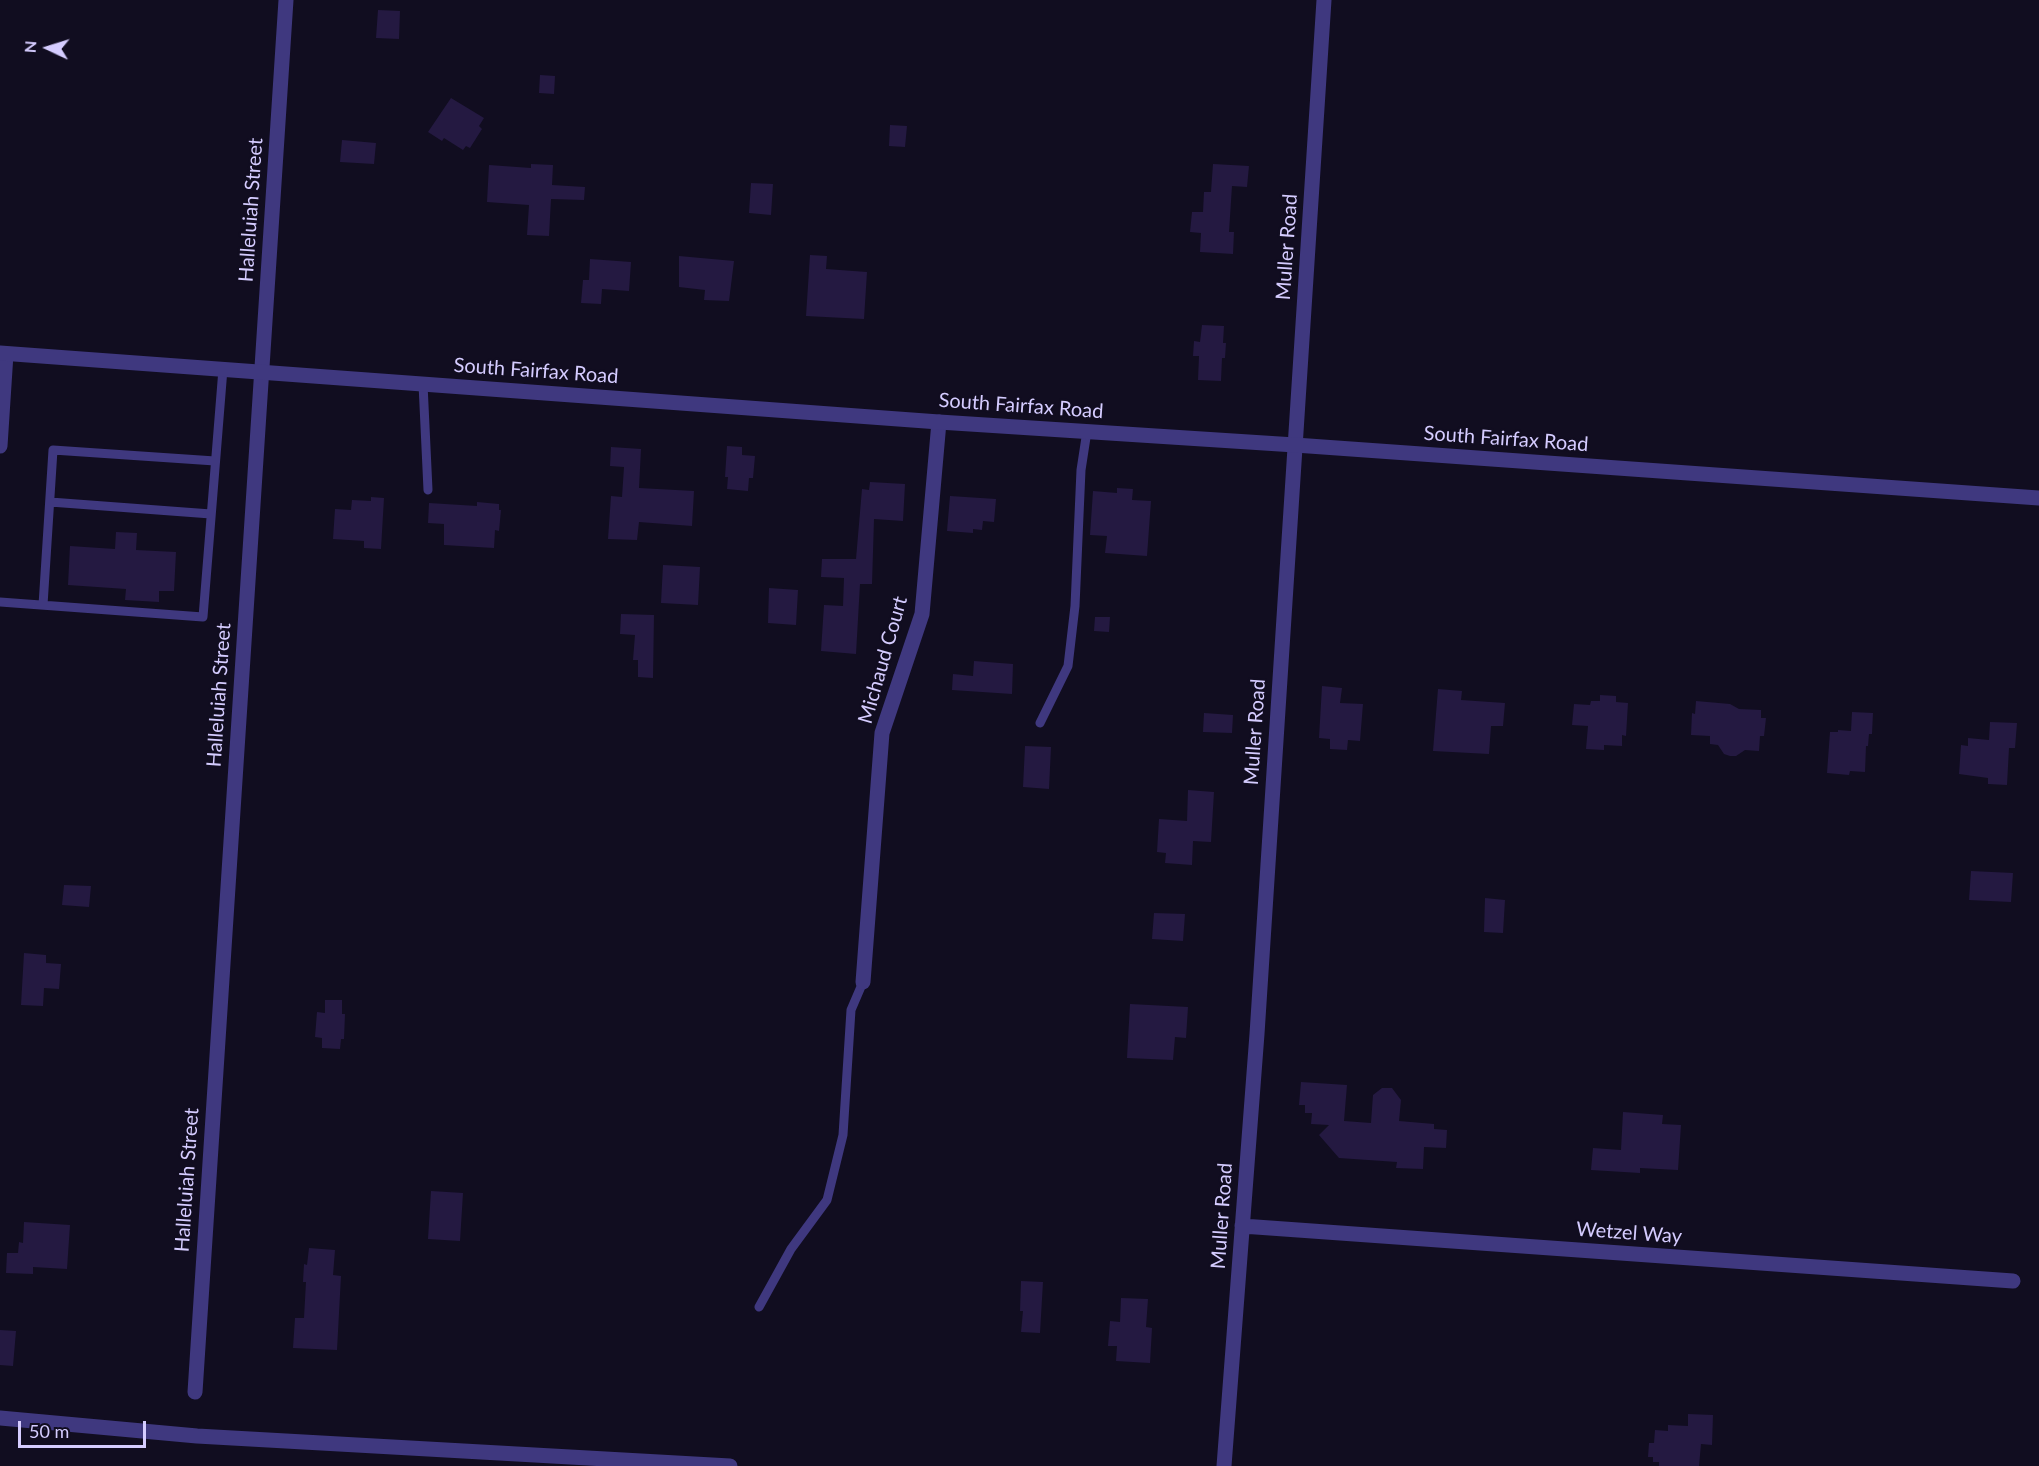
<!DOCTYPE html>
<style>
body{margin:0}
#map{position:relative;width:2039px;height:1466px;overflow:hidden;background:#110d20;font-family:Lato,sans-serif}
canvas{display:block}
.north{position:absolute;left:18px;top:18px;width:60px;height:60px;-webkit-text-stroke:4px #110d20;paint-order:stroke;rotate:274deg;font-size:16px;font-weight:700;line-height:24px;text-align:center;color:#d5ccff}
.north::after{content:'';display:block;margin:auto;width:21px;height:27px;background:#d5ccff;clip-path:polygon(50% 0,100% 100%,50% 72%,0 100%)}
.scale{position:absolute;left:18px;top:1421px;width:128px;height:27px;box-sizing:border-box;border:3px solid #d5ccff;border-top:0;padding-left:8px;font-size:18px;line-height:21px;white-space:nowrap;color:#d5ccff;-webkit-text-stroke:4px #110d20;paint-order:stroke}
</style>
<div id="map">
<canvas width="2039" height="1466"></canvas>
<div class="north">N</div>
<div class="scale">50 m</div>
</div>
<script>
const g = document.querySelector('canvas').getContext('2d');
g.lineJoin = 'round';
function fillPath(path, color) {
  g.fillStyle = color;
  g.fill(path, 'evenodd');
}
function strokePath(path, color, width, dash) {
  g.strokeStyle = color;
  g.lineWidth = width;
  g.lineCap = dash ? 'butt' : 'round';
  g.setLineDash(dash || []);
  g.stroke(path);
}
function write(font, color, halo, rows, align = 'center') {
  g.font = font + ' Lato,sans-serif';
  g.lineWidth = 4.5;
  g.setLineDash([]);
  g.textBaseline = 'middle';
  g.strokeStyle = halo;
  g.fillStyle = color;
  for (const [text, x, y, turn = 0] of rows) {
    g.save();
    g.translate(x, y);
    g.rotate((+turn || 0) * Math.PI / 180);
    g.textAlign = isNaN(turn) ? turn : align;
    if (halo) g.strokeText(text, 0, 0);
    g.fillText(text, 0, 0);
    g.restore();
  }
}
const building = new Path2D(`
 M 378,10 L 400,11 L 399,39 L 376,38 Z
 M 540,75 L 555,76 L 554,94 L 539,93 Z
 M 451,98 L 484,118 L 479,126 L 482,129 L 470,148 L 466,146 L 463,150 L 444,138 L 442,141 L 428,132 Z
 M 890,125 L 907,126 L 905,147 L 889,146 Z
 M 342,140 L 376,143 L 374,164 L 340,162 Z
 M 531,164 L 553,165 L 552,185 L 585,187 L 584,200 L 551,199 L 549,236 L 527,235 L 529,205 L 487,202 L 489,165 L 531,168 Z
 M 1213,164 L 1249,166 L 1247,187 L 1232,186 L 1229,232 L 1234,232 L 1233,254 L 1200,252 L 1201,233 L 1190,232 L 1192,212 L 1203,212 L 1204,192 L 1211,192 Z
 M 751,183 L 773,184 L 771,215 L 749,213 Z
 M 810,255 L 827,256 L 826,269 L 867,272 L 864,319 L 806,316 Z
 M 679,256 L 734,261 L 729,301 L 704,300 L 705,290 L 679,287 Z
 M 590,259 L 631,262 L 629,291 L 602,289 L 601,304 L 581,303 L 583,280 L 589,280 Z
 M 1202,325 L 1224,326 L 1223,343 L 1226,343 L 1225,358 L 1222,358 L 1221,381 L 1198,380 L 1199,356 L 1193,356 L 1194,341 L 1200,342 Z
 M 727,446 L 742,447 L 742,455 L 755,456 L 753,478 L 749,478 L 748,491 L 727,489 L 728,477 L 725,477 Z
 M 611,447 L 641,449 L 639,488 L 694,491 L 692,526 L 639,522 L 637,540 L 608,539 L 611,496 L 622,497 L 624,467 L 610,466 Z
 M 870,482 L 905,484 L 903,521 L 874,519 L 872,584 L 860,584 L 856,654 L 821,651 L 824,605 L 843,606 L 844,578 L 821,577 L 822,559 L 856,559 L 862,489 L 869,490 Z
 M 1117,488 L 1133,489 L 1132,500 L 1151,501 L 1147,556 L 1105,553 L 1107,536 L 1090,535 L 1093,491 L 1117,493 Z
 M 950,496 L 996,499 L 994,522 L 983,521 L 982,530 L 973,529 L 973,533 L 947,531 Z
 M 371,497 L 384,498 L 381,549 L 364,548 L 364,541 L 333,539 L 335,509 L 351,510 L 352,500 L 371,501 Z
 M 477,502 L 499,504 L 499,510 L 501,510 L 499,531 L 495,530 L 494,548 L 444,545 L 444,524 L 428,523 L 429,503 L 477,506 Z
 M 116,532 L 137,533 L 136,550 L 176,552 L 174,591 L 159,591 L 159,602 L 125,600 L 126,589 L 68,585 L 70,546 L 115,549 Z
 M 663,565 L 700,567 L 698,605 L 661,603 Z
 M 769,588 L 798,590 L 796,625 L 768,623 Z
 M 621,614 L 654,615 L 653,678 L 638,677 L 638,660 L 633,660 L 635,635 L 620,634 Z
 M 1095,617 L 1110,617 L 1109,632 L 1094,631 Z
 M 974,661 L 1013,664 L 1012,694 L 952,690 L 953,674 L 973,676 Z
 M 1322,686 L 1342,688 L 1340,703 L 1363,704 L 1360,741 L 1348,740 L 1347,750 L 1330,749 L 1330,739 L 1319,738 Z
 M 1438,689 L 1462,691 L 1461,700 L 1505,703 L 1503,726 L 1491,726 L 1489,754 L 1433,751 Z
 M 1600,695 L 1616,696 L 1616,702 L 1628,703 L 1626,736 L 1622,735 L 1622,746 L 1604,745 L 1604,750 L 1586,749 L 1588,726 L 1572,725 L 1574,704 L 1590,705 L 1591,701 L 1600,701 Z
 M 1696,701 L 1730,704 L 1739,709 L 1761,710 L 1761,718 L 1766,718 L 1764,736 L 1760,736 L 1759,751 L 1745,750 L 1736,756 L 1730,756 L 1724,754 L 1718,745 L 1710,744 L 1710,736 L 1691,735 L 1692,713 L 1695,714 Z
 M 1852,712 L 1873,713 L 1872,734 L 1869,734 L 1868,746 L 1866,746 L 1865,772 L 1850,771 L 1849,775 L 1827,773 L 1830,732 L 1838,732 L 1838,730 L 1851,731 Z
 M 1204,713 L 1233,715 L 1232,733 L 1203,732 Z
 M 1990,722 L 2017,723 L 2015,748 L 2009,748 L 2007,785 L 1988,784 L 1988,778 L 1959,774 L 1961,745 L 1968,746 L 1968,738 L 1989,740 Z
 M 1025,746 L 1051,747 L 1049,789 L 1023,787 Z
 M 1188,790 L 1214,792 L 1211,842 L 1193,841 L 1192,865 L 1165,863 L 1166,853 L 1157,852 L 1159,819 L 1187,821 Z
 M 1971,871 L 2013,873 L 2011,902 L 1969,900 Z
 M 64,885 L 91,886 L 89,907 L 62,905 Z
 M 1485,898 L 1505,900 L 1503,933 L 1484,932 Z
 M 1154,913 L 1185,914 L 1183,941 L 1152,939 Z
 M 24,953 L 46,955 L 46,963 L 61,964 L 59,989 L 44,988 L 43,1006 L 21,1005 Z
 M 325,1000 L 342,1000 L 342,1014 L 345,1014 L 344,1039 L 341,1039 L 340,1049 L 322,1048 L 322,1038 L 315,1037 L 317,1012 L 325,1013 Z
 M 1130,1004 L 1188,1007 L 1186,1038 L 1175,1037 L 1173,1060 L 1127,1058 Z
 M 1301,1082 L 1347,1085 L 1344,1121 L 1371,1123 L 1373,1095 L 1382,1088 L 1392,1088 L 1401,1100 L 1399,1121 L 1434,1124 L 1434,1129 L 1447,1130 L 1446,1148 L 1424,1147 L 1423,1169 L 1396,1168 L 1397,1162 L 1339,1158 L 1319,1135 L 1329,1125 L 1311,1124 L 1312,1113 L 1305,1113 L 1305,1105 L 1299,1105 Z
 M 1623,1112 L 1663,1115 L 1662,1124 L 1681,1125 L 1678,1170 L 1640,1168 L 1640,1173 L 1591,1170 L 1593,1148 L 1621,1150 Z
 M 431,1191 L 463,1193 L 460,1241 L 428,1239 Z
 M 24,1222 L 70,1225 L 67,1269 L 33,1267 L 33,1274 L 6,1273 L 7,1253 L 18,1253 L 19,1242 L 23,1243 Z
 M 309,1248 L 335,1250 L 333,1275 L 341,1276 L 337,1350 L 293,1348 L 295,1318 L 304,1318 L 306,1282 L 303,1282 L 304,1264 L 307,1265 Z
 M 1021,1281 L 1043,1282 L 1040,1333 L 1021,1332 L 1023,1311 L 1020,1311 Z
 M 1121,1298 L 1148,1299 L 1146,1327 L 1152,1328 L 1150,1363 L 1116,1361 L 1117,1346 L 1108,1346 L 1110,1321 L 1120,1322 Z
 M 0,1330 L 16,1331 L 13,1366 L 0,1365 Z
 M 1688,1414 L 1713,1415 L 1712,1445 L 1701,1444 L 1699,1466 L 1659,1466 L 1659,1462 L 1653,1462 L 1653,1457 L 1648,1457 L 1649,1443 L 1654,1443 L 1655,1430 L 1668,1431 L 1668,1425 L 1688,1426 Z`);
const service = new Path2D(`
 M 423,384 L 428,490
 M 50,502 L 211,514
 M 0,602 L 203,617 L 223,369
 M 43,605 L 53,450 L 215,461
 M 1040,723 L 1068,666 L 1075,606 L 1081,470 L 1087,431
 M 759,1307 L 791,1249 L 827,1200 L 843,1135 L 851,1010 L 863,982`);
const minor = new Path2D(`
 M 0,446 L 6,354
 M 863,982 L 882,733 L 922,614 L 939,422
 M 1242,1226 L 2013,1281
 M 195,1392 L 286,0
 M 0,1418 L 197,1436 L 730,1466
 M 1224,1466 L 1257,1034 L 1324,0`);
const tertiary = new Path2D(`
 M 0,353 L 939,422 L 1295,445 L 2039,498`);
const streetNames = [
 ["Halleluiah Street",251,210,-86],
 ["Muller Road",1287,247,-86],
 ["South Fairfax Road",536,371,4],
 ["South Fairfax Road",1021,406,4],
 ["South Fairfax Road",1506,439,4],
 ["Michaud Court",883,660,-74],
 ["Halleluiah Street",219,695,-86],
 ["Muller Road",1255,732,-86],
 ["Halleluiah Street",187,1180,-86],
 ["Muller Road",1222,1216,-86],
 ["Wetzel Way",1629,1233,4]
];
fillPath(building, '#241941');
strokePath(service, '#3f387f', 9);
strokePath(minor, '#3f387f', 15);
strokePath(tertiary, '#3f387f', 15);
write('20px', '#d5ccff', '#110d20', streetNames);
</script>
